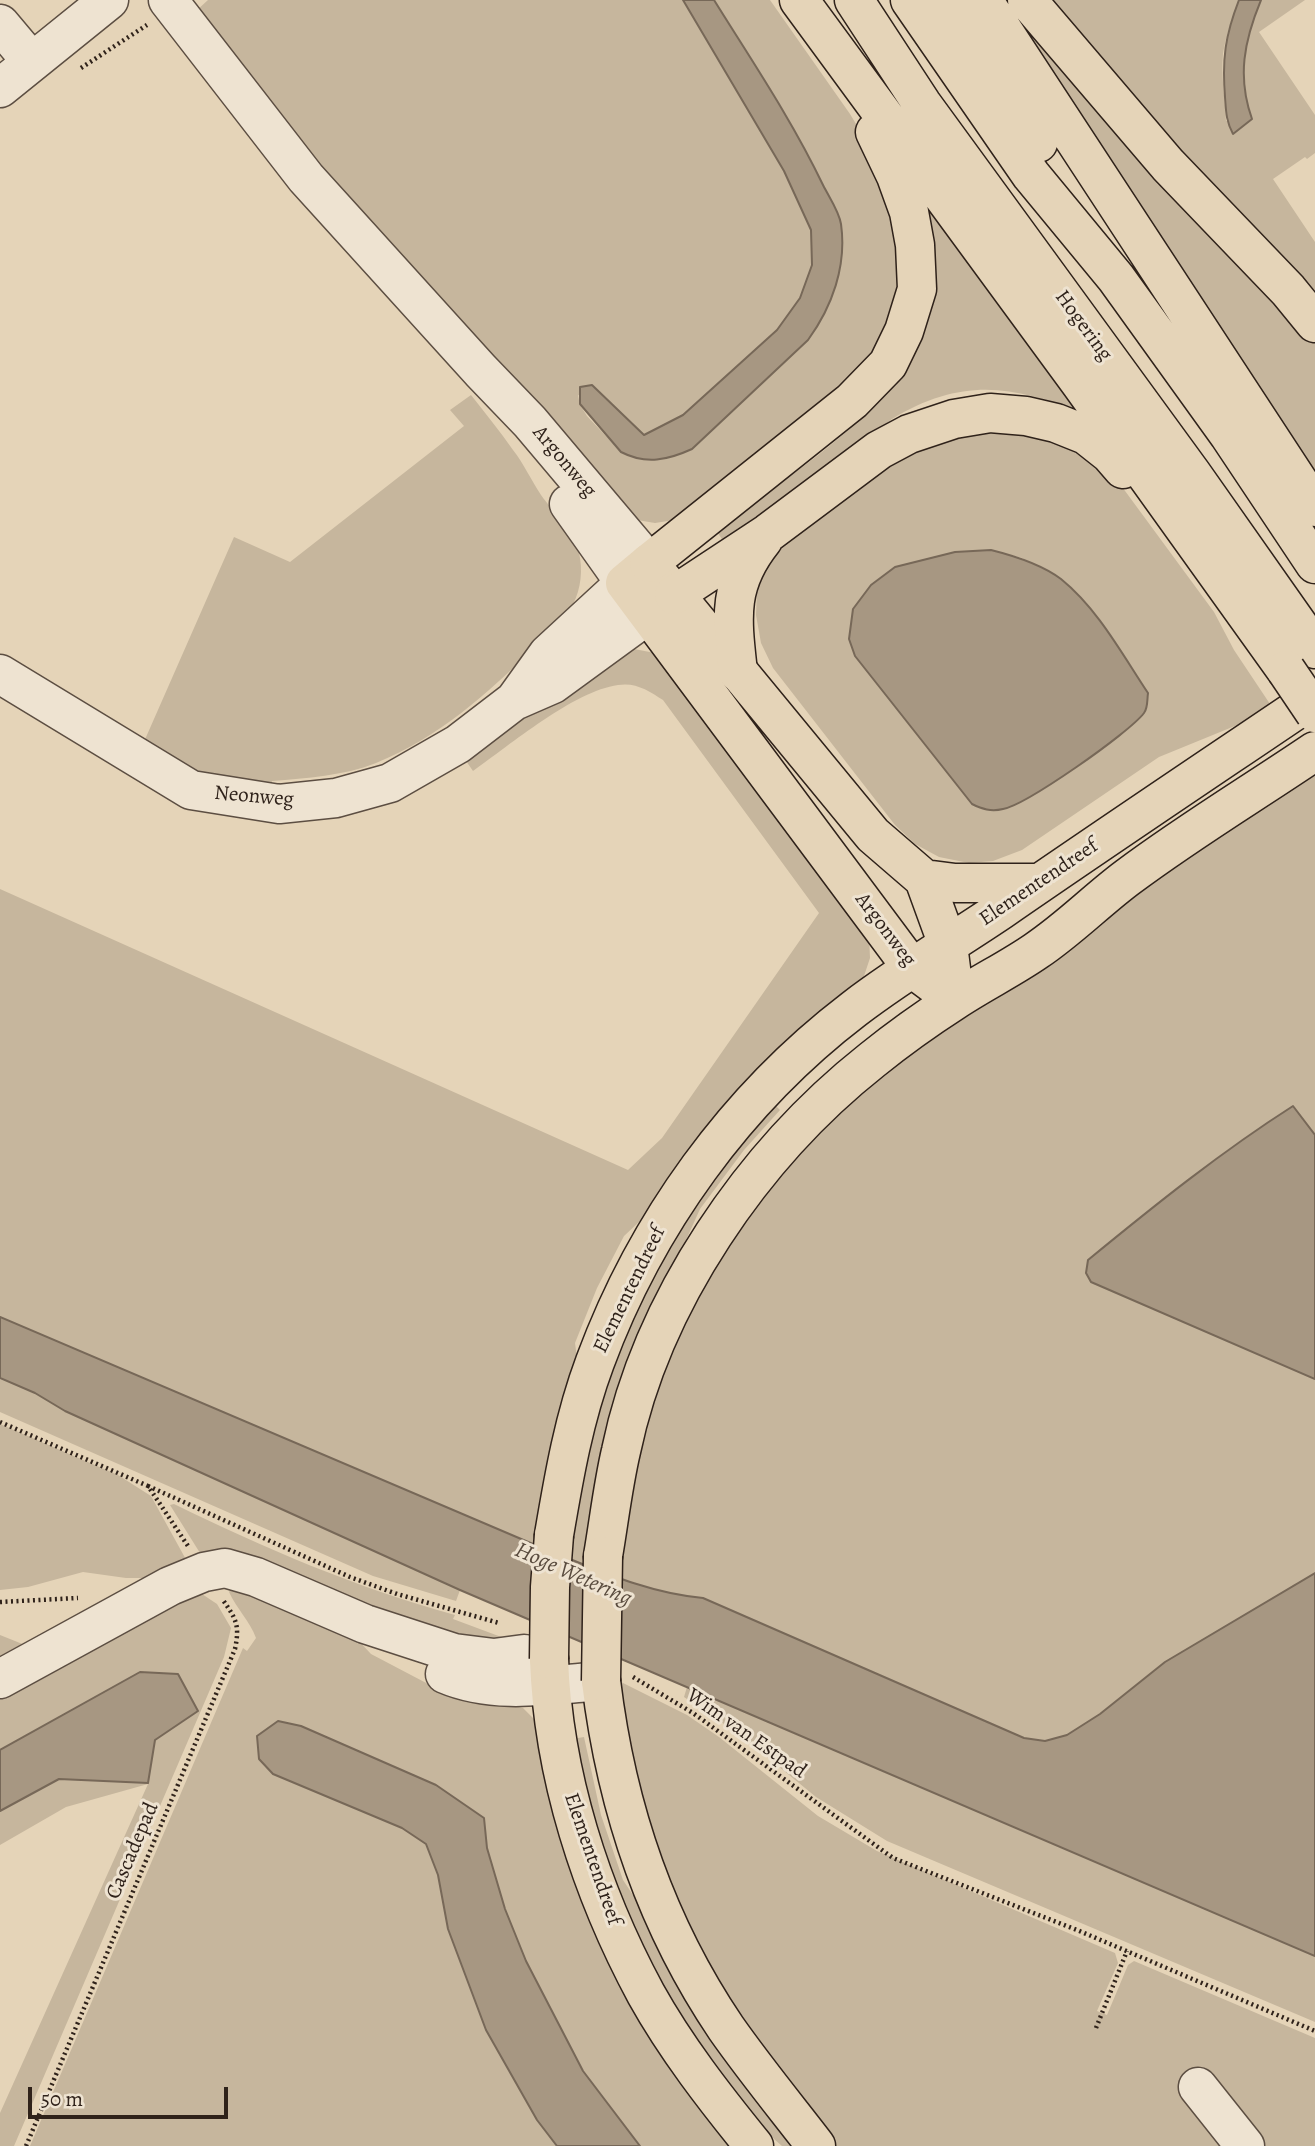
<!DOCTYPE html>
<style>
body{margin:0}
#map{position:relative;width:1315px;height:2146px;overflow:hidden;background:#e5d4b8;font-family:Alegreya,serif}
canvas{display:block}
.scale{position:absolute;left:28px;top:2087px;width:200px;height:32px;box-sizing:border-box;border:4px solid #2f221a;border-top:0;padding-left:9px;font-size:21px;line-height:24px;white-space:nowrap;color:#2f221a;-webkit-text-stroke:5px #eee3d1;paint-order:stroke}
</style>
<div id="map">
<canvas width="1315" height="2146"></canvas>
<div class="scale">50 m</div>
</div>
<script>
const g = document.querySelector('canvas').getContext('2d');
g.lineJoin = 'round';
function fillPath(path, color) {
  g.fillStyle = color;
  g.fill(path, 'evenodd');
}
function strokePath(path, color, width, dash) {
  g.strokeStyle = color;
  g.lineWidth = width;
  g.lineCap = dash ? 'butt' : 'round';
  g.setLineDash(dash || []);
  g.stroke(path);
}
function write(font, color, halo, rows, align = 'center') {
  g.font = font + ' Alegreya,serif';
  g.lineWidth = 6;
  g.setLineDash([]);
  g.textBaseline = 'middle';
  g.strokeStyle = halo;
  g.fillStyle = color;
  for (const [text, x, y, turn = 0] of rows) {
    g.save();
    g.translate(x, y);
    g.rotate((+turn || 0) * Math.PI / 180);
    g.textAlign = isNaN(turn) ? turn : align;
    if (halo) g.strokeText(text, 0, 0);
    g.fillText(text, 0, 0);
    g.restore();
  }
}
const green = new Path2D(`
 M 208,0 L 683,0 L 784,171 L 811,230 L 812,265 L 800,298 L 777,330 L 683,415 L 644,435 L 618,412 L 578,395 L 580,405 L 587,416 L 621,452 L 630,456 L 651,460 L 692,449 L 808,340 C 832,307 847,266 841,224 C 839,211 829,197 823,185 C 792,120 752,61 714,0 L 770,0 L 850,114 L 879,162 L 904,272 L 889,331 L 852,383 L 674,520 L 655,523 L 637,520 L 345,204 L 196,11 Z
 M 1048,0 L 1239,0 C 1232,18 1226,35 1223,54 C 1221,76 1225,99 1226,121 L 1252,119 C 1237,74 1243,43 1261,0 L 1305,0 L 1259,32 L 1315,115 L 1315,153 L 1307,159 L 1305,157 L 1273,179 L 1315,242 L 1315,310 Z
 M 1021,15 L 1315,337 L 1315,481 L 1014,21 Z
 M 927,202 L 1082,414 C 1013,384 960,378 892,419 L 727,547 L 716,530 C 771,489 841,444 886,393 Z
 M 471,395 C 485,413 500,431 513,450 C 524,464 531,480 541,495 C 554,513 573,531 579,553 C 583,569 581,589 573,604 C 564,621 547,635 534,648 C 487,694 438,738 376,763 C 343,776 307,778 272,781 L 271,788 C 220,784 187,768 143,744 L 234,537 L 290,562 L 464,426 L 450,410 Z
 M 956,428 L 1061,436 L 1117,480 L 1214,612 L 1234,650 L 1274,710 L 1159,757 L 1022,850 L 993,861 L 969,863 L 939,857 L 915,844 L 895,825 L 773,668 L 761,643 L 756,615 L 757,589 L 775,550 L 902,454 ZM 991,550 L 1022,558 L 1060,578 L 984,810 L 972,804 L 855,656 L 895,567 L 955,552 Z
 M 634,649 L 660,654 L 869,936 L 870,958 L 863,979 L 654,1208 L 624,1236 L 597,1288 L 575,1343 L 578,1366 L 540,1547 L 0,1317 L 0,889 L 628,1170 L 662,1138 L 819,913 L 663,700 C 649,691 636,682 618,685 C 574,691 510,745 473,771 L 464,758 L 613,655 Z
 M 1315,772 L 1315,1135 L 1293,1106 L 1086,1273 L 1091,1282 L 1315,1379 L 1315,1573 L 1165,1662 L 1100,1714 L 1067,1735 L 1045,1741 L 1024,1738 L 703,1598 L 681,1596 L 614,1578 L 641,1424 L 711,1263 L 827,1115 L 1233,816 Z
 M 771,1101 L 780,1110 L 744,1150 L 700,1209 L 668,1280 L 589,1567 L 565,1557 L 586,1434 L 659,1253 Z
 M 0,1378 L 35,1393 L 65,1411 L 460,1590 L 456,1601 L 373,1576 L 0,1412 Z
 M 0,1424 L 118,1475 L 151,1496 L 189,1565 L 154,1578 L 126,1578 L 83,1572 L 28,1587 L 0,1590 Z
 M 174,1504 C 264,1548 357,1588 455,1615 L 453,1619 L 512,1641 L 499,1650 L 200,1553 L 170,1505 Z
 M 232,1586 L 356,1638 L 371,1654 L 430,1685 L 523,1708 L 535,1720 L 736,2146 L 640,2146 L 583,2071 L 526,1961 L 505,1909 L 487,1848 L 483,1818 L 436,1785 L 301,1726 L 278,1721 L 402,1828 L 426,1844 L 438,1875 L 448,1929 L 486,2030 L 537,2120 L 557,2146 L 30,2146 L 243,1648 L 247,1651 L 256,1638 C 250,1621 236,1608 229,1592 Z
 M 199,1592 L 217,1604 L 231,1628 L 224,1657 L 14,2146 L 0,2146 L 0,2113 L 148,1784 L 66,1807 L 0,1845 L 0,1811 L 59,1778 L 148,1783 L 0,1750 L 0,1695 Z
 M 0,1635 L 30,1647 L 0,1664 Z
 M 615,1679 L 687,1715 L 719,1737 L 818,1816 L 877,1851 L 1115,1953 L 1118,1963 L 1097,2011 L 1107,2015 L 1128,1965 L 1134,1961 L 1315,2038 L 1315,2146 L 833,2146 L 726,2004 L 643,1827 Z
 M 687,1687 L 1315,1956 L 1315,2022 L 887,1841 L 816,1797 L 739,1734 L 684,1697 Z
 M 584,1737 L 601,1815 L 623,1880 L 800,2146 L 782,2146 L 748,2116 L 692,2043 L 607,1877 L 572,1739 Z`);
const water = new Path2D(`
 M 683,0 L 714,0 C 752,61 792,120 823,185 C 829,197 839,211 841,224 C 847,266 832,307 808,340 L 692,449 C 668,460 646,465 621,452 L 580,404 L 580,387 L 592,385 L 644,435 L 683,415 L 777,330 L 800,298 L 812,265 L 811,230 L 784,171 Z
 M 1239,0 L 1261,0 C 1244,41 1237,77 1252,119 L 1233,134 C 1226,121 1226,111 1225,97 C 1222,59 1225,36 1239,0 Z
 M 991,550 C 1015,556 1041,564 1061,579 C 1098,609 1122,654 1148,693 C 1147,700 1148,708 1144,713 C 1129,733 1026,805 1003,809 C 991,812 982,809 972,804 L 855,656 L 849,639 L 853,609 L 871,585 L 895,567 L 955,552 Z
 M 1293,1106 L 1315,1135 L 1315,1379 L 1091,1282 L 1086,1273 L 1088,1260 C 1155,1205 1221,1152 1293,1106 Z
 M 0,1317 L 540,1547 C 594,1568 645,1593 703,1598 L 1024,1738 L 1045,1741 L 1067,1735 L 1100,1714 L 1165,1662 L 1315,1573 L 1315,1956 L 460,1590 L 65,1411 L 35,1393 L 0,1378 Z
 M 140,1672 L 178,1674 L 198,1711 L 155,1740 L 148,1783 L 59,1779 L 0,1811 L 0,1750 Z
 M 278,1721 L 301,1726 L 436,1785 L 484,1818 L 487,1848 L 505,1909 L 526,1961 L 583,2071 L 640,2146 L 557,2146 L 537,2120 L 486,2030 L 448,1929 L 438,1875 L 426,1844 L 402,1828 L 273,1774 L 259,1759 L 257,1736 Z`);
const path = new Path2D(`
 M 81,68 L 147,25
 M 0,1422 L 148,1486 L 188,1546
 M 148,1486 L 350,1577 L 397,1594 L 499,1623
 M 0,1602 L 78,1598
 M 633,1677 L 693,1713 L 893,1858 L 1077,1930 L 1315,2031
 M 1096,2028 L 1127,1951
 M 26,2146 L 235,1649 C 240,1625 236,1619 223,1600`);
const minor = new Path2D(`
 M 168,0 L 306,178 L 481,371 L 530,422 L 649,563
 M 0,24 L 32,62
 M 0,88 L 109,0
 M 0,674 L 191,790 L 279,804 L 336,798 L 390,783 L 458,744 L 514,701 L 553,684 L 649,614
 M 515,700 L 548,654 L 625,583 L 569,504
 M 445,1674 C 494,1695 550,1685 601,1681
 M 0,1679 L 170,1586 L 204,1572 L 225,1568 L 256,1577 L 365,1624 L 454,1653 L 494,1658 L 524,1654 L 549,1659
 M 1198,2087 L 1245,2146`);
const major = new Path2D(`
 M 649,563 L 873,835 L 924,879 L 948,945 L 955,1000 L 912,968 L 625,583 Z
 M 924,879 L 955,883 L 1039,883
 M 554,1535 C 564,1476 574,1418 595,1362 C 646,1224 736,1099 854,1009 C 901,973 952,943 1001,910 C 1105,838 1210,768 1315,697
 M 603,1556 C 609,1521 613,1485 621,1451 C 652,1301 753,1154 872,1060 C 898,1039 926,1019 954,1001 C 981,983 1010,969 1036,951 C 1069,929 1097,900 1128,877 C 1188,832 1253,793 1315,751
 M 549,1659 C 553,1775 591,1892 646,1994 C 676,2048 715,2098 754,2146
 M 601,1681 C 616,1806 655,1923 726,2028 C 754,2068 786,2107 816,2146`);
const highway = new Path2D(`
 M 799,0 L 1081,384 L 1286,670
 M 854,0 L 922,104 L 1192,474 L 1315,649
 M 910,0 L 1031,175 L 1116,278 L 1229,435 L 1315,564
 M 951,0 L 1038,143
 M 983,0 L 1315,507
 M 1027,0 L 1168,165 L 1288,290 L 1315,323
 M 649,563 L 852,401 L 888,364 L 904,331 L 917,289 L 915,245 L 909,212 L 896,176 L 875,132
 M 674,595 L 768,533 L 879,450 L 909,434 L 954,419 L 990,413 L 1026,416 L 1056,423 L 1086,435 L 1110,454 L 1123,469
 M 738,672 C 732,618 727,585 763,540`);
const majorBridge = new Path2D(`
 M 549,1659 L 550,1587 L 554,1535
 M 601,1681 L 603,1556`);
const highwayBridge = new Path2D(`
 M 1286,670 L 1315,713`);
const streetNames = [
 ["Hogering",1083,326,54],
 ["Argonweg",564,462,50],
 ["Neonweg",254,797,5],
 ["Elementendreef",1039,883,-34],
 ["Argonweg",885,930,53],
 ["Elementendreef",630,1290,-64],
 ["Wim van Estpad",746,1734,35],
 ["Cascadepad",133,1851,-67],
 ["Elementendreef",592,1859,71]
];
const waterNames = [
 ["Hoge Wetering",573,1575,24]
];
fillPath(green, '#c6b69d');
fillPath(water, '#a79782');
strokePath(water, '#776858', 2);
strokePath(minor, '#5c4e42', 41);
strokePath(major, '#2f221a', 41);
strokePath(highway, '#2f221a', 41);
strokePath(path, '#2f221a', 4.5, [2, 3.5]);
strokePath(minor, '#eee3d1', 38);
strokePath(major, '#e5d4b8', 38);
strokePath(highway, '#e5d4b8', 38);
strokePath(majorBridge, '#2f221a', 41, []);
strokePath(highwayBridge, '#2f221a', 41, []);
strokePath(majorBridge, '#e5d4b8', 38);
strokePath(highwayBridge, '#e5d4b8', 38);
write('21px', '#2f221a', '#eee3d1', streetNames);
write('italic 23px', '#594b3e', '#eee3d1', waterNames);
</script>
